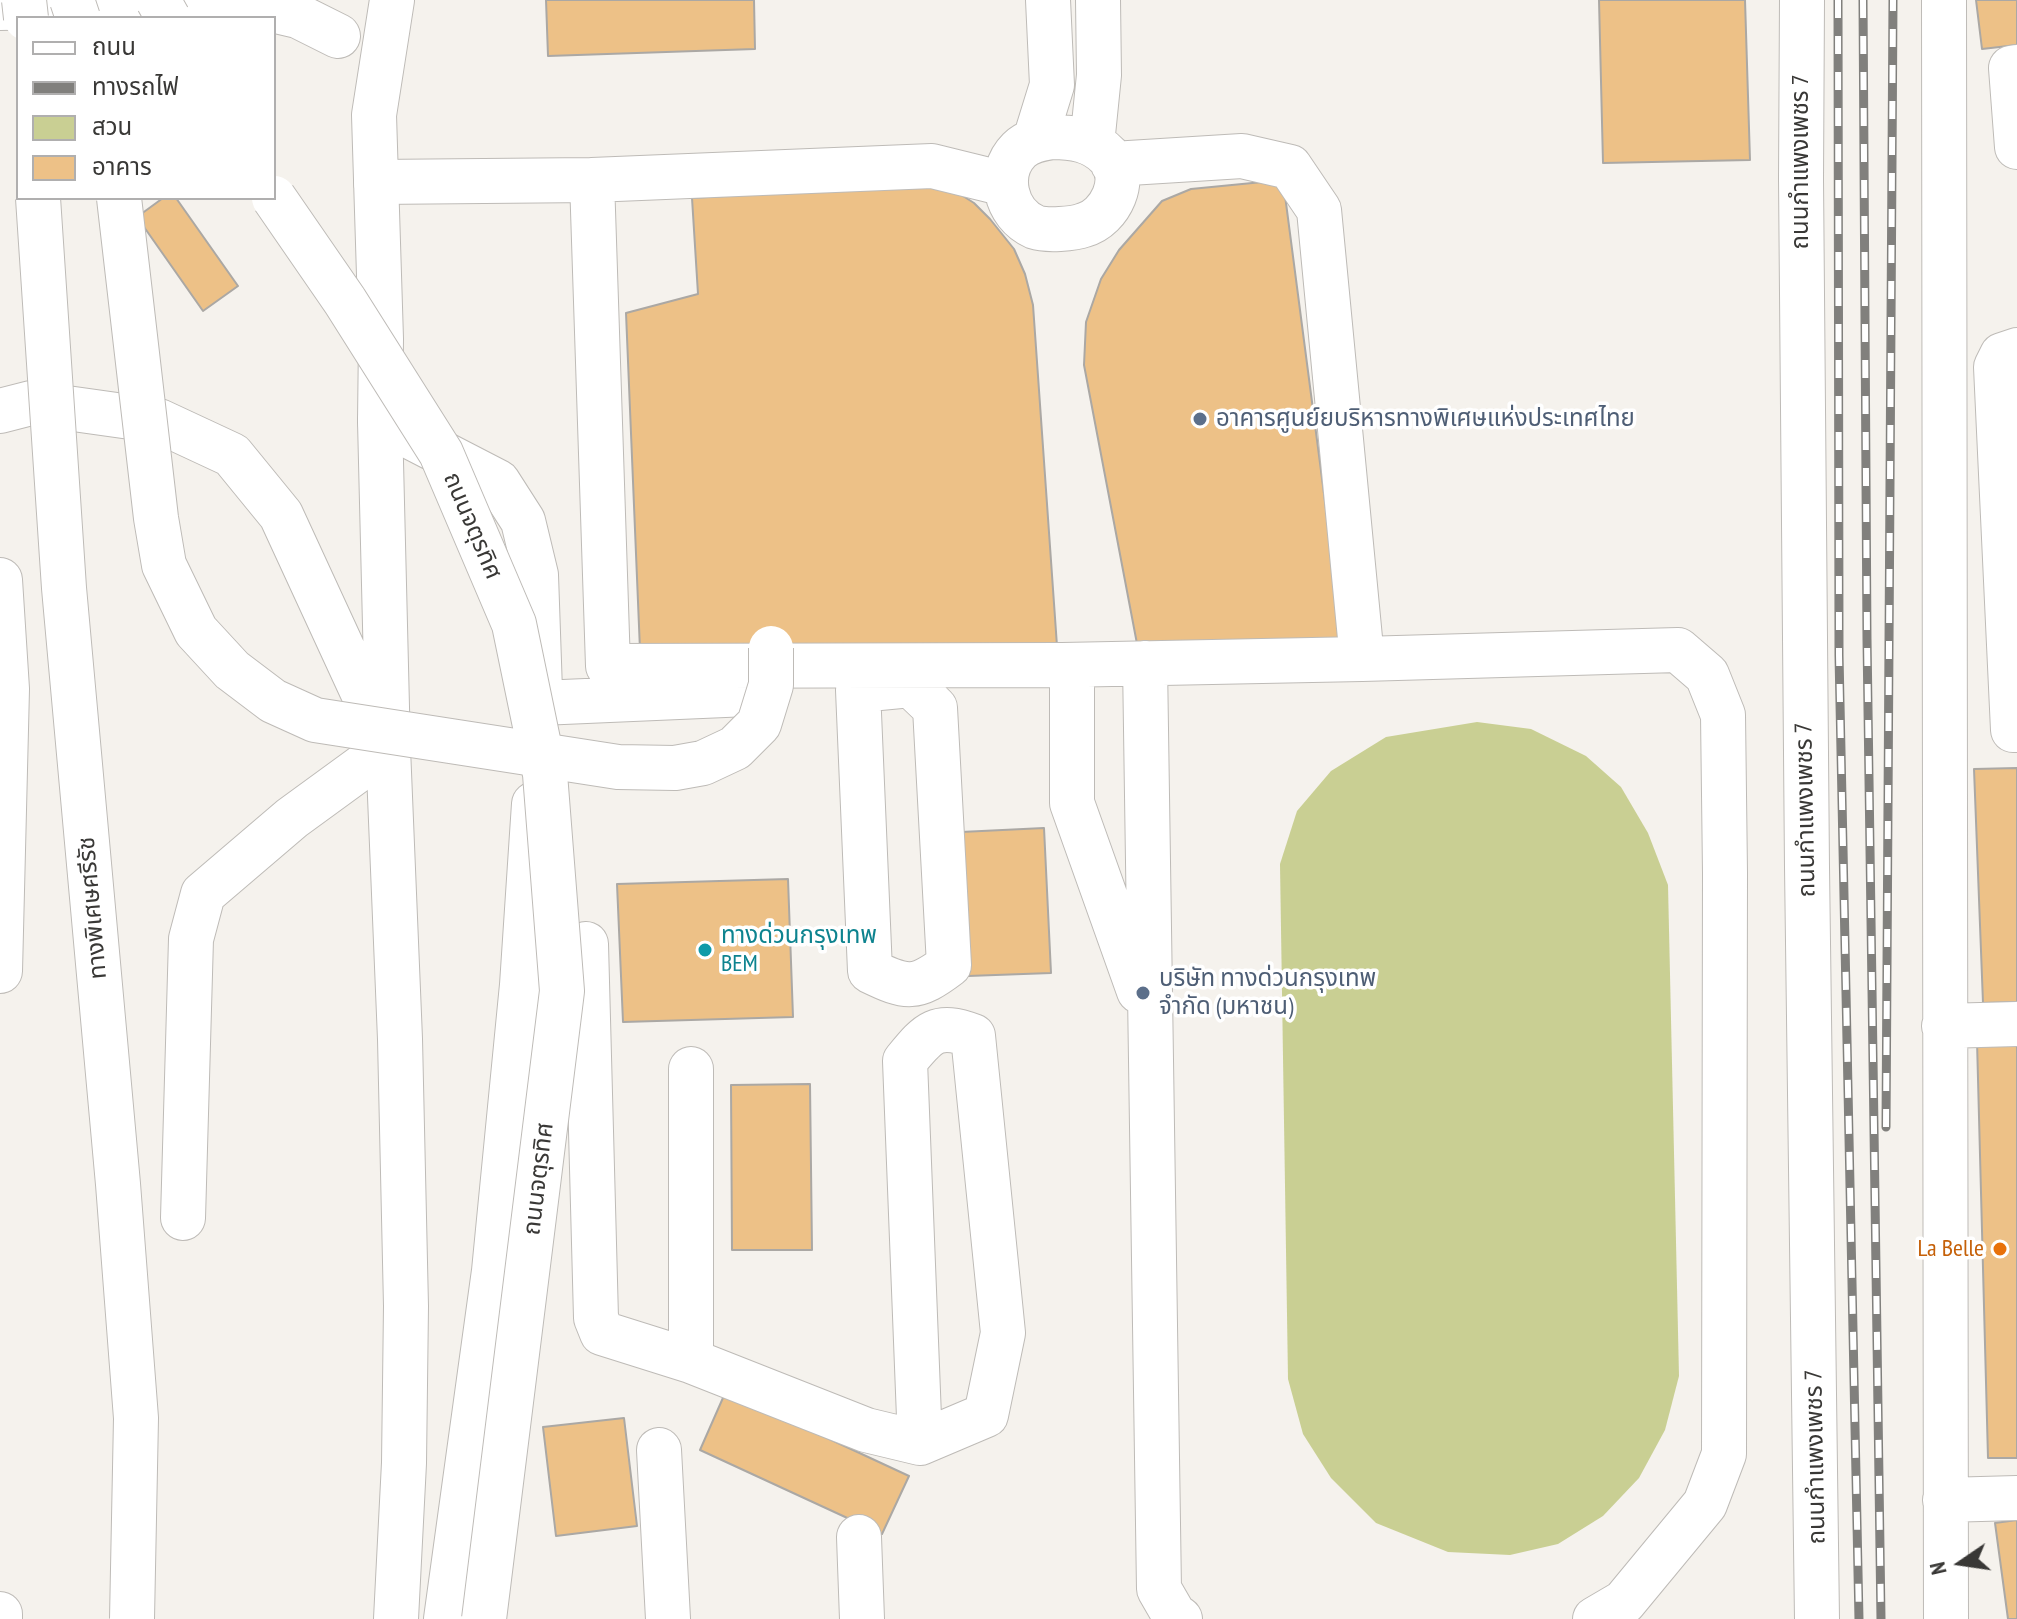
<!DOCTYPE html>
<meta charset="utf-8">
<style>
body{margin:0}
#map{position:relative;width:2017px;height:1619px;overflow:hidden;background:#f5f2ed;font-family:"PT Sans Narrow","Noto Sans Thai",sans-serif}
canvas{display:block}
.legend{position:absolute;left:16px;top:16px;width:260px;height:184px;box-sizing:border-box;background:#fff;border:2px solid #b0afaf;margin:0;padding:10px 14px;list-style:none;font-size:24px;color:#393836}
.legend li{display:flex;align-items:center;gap:16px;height:40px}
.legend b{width:40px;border:2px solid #b0afaf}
.north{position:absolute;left:1921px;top:1523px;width:80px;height:80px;-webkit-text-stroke:6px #fff;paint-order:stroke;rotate:257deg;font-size:22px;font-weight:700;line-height:32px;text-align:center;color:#393836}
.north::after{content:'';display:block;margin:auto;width:28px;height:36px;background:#393836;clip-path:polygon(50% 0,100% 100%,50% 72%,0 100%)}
</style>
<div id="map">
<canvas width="2017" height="1619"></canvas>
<ul class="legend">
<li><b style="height:10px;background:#fff"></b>ถนน</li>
<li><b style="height:10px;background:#81807d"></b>ทางรถไฟ</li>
<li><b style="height:22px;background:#c9cf93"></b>สวน</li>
<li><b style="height:22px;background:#edc187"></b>อาคาร</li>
</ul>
<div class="north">N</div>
</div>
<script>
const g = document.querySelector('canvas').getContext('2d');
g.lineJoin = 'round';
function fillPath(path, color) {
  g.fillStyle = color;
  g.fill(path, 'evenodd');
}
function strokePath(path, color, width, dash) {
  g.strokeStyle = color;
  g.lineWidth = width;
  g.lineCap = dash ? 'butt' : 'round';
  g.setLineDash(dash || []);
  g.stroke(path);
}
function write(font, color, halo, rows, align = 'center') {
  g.font = font + ' "PT Sans Narrow","Noto Sans Thai",sans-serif';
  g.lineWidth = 7;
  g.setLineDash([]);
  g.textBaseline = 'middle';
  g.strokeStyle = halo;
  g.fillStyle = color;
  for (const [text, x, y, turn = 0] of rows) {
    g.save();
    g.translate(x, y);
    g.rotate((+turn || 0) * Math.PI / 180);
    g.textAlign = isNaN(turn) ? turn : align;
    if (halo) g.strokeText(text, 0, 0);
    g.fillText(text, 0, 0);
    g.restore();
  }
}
const green = new Path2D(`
 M 1477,722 L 1531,729 L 1586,756 L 1621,787 L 1648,833 L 1668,885 L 1679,1376 L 1665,1430 L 1639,1478 L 1603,1516 L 1558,1544 L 1510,1555 L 1448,1552 L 1376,1523 L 1331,1478 L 1303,1434 L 1288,1379 L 1280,864 L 1297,811 L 1331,771 L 1386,737 Z`);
const building = new Path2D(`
 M 546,0 L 754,0 L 755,49 L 548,56 Z
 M 1599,0 L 1745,0 L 1750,160 L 1603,163 Z
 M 1976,0 L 2017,0 L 2017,45 L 1982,49 Z
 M 1283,180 L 1343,639 L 1138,649 L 1084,365 L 1086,322 L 1101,279 L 1119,250 L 1162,201 L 1191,189 Z
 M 936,183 L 952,189 L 974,203 L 990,219 L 1014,249 L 1025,274 L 1033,305 L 1057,646 L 640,650 L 626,313 L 698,294 L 692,198 Z
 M 163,198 L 176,198 L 238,286 L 203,311 L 137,217 Z
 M 2017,768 L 2017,1002 L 1983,1003 L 1974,769 Z
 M 1044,828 L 1051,973 L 968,976 L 961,832 Z
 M 788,879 L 793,1017 L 623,1022 L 617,884 Z
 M 2017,1040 L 2017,1458 L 1988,1458 L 1977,1041 Z
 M 810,1084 L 812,1250 L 732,1250 L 731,1085 Z
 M 726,1391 L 909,1476 L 882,1534 L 700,1450 Z
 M 624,1418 L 637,1526 L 556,1536 L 543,1427 Z
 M 2017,1520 L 2017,1619 L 2008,1619 L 1995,1523 Z`);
const minor = new Path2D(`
 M 1802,0 L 1801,179 L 1807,867 L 1817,1619
 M 1944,0 L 1946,1619
 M 2017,67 L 2011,68 L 2017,147
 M 1052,137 C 1073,137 1093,140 1108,156 C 1130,178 1110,218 1084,225 C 1073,229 1047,231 1035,227 C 1005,214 996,173 1019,150 C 1028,141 1040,139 1052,137 Z
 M 1035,140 L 1052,85 L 1048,0
 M 1092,144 L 1099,75 L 1098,0
 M 376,182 L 592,180
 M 1005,184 L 932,166 L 592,180 L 608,666 L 1062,665 L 1362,659 L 1319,210 L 1290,167 L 1242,156 L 1113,164
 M 2017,350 L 2002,355 L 1996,367 L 2013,730 L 2017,730
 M 1362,659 L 1678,650 L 1707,675 L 1723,715 L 1725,873 L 1724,1454 L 1705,1504 L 1624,1602 L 1595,1619
 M 1145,663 L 1159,1589 L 1174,1615 L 1180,1619
 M 1072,665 L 1072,803 L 1139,991
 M 858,690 L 870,971 C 907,989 916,990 949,965 L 935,708 L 911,685 L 869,689
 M 540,703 L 748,694
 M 586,944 L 596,1318 L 602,1333 L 691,1361 L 866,1430 L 920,1443 L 986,1415 L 1003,1333 L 973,1036 C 936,1022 928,1033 905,1061 L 920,1443
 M 1944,1026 L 2017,1024
 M 183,1218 L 191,939 L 203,894 L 292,818 L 388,748
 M 691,1361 L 691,1069
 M 659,1450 L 668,1619
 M 1945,1500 L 2017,1498
 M 859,1537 L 862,1619`);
const major = new Path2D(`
 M 392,0 L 374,115 L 381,339 L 380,421 L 498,482 L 523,521 L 536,575 L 540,691
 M 0,8 L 102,6 L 268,9 L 298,16 L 338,36
 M 446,1619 L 494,1271 L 522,985 L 534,804`);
const highway = new Path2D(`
 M 0,411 L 31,403 L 159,421 L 232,455 L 281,515 L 381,732
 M 380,421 L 388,748 L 400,1039 L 406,1306 L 404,1463 L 396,1619
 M 0,580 L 7,689 L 0,971
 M 0,1614 L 0,1619`);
const rail = new Path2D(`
 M 1838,0 L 1839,655 L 1859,1619
 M 1863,0 L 1867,639 L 1881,1619
 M 1886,1127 L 1893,0`);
const majorBridge = new Path2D(`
 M 158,0 L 168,18
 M 274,198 L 345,301 L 441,453 L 514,624 L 545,774 L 562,991 L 484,1619`);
const highwayBridge = new Path2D(`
 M 24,0 L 26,18
 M 72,0 L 78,18
 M 38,198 L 64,588 L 118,1184 L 136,1418 L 132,1619
 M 119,198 L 156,518 L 164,565 L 196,631 L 232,670 L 273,701 L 315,720 L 618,767 L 675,768 L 703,763 L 735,748 L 759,724 L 771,685 L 771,648`);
const markers = [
 [1200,419,8,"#5c6f8a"],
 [705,950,8,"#0f9aa8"],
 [1143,993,8,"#5c6f8a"],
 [2000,1249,8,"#e8710a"]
];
const streetNames = [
 ["ถนนกำแพงเพชร 7",1801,162,-90],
 ["ถนนจตุรทิศ",472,526,67],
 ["ถนนกำแพงเพชร 7",1806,810,-91],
 ["ทางพิเศษศรีรัช",93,908,-95],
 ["ถนนจตุรทิศ",539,1179,-83],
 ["ถนนกำแพงเพชร 7",1816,1457,-91]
];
const serviceNames = [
 ["อาคารศูนย์ยบริหารทางพิเศษแห่งประเทศไทย",1216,419],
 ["บริษัท ทางด่วนกรุงเทพ",1159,979],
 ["จำกัด (มหาชน)",1159,1007]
];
const cultureNames = [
 ["ทางด่วนกรุงเทพ",721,936],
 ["BEM",721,964]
];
const foodNames = [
 ["La Belle",1984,1249]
];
fillPath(green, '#c9cf93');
fillPath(building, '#edc187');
strokePath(building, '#aba8a4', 2);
strokePath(minor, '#bebbb7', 46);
strokePath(major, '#bebbb7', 46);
strokePath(highway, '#bebbb7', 46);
strokePath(minor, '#fff', 44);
strokePath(major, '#fff', 44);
strokePath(highway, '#fff', 44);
strokePath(rail, '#81807d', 9);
strokePath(rail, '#fff', 6, [18]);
strokePath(majorBridge, '#bebbb7', 46, []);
strokePath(highwayBridge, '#bebbb7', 46, []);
strokePath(majorBridge, '#fff', 44);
strokePath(highwayBridge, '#fff', 44);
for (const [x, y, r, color] of markers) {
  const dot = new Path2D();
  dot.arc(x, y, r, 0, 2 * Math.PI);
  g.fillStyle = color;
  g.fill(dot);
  strokePath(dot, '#fff', 3);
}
write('24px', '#393836', '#fff', streetNames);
write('24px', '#4e5e75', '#fff', serviceNames, 'left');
write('24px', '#0d838f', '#fff', cultureNames, 'left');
write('24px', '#c56008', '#fff', foodNames, 'right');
</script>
